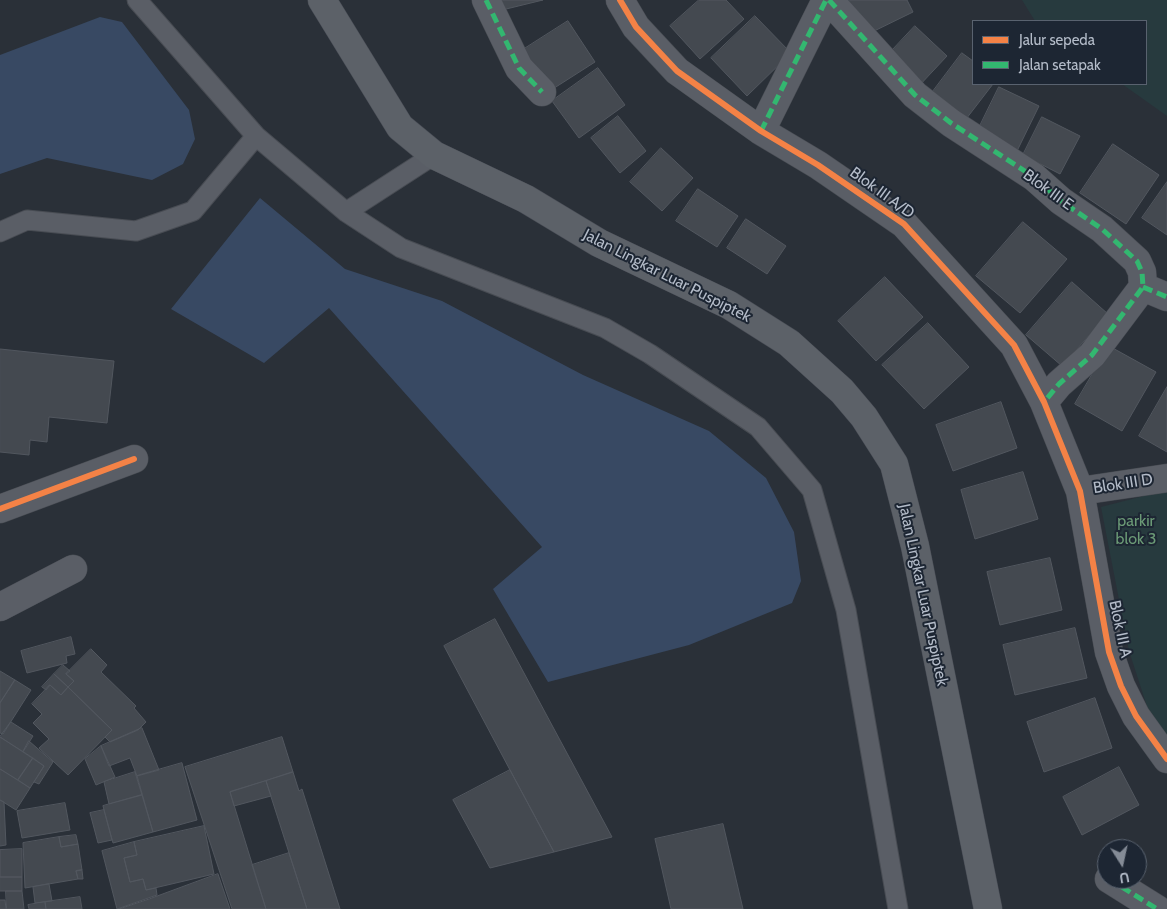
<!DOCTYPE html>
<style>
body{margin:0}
#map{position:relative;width:1167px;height:909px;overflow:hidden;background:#2a3038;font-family:Cabin,sans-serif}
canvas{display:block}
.legend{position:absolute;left:972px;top:20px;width:175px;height:65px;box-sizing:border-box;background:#1d2633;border:1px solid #59626f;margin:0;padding:6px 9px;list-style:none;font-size:15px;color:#b4bcc9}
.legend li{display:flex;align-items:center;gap:10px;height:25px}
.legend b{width:25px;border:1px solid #59626f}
.north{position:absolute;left:1097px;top:839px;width:50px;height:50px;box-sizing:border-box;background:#1d2633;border:1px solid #59626f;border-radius:50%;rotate:170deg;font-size:14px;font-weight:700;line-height:20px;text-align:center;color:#b4bcc9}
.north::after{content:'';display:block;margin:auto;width:18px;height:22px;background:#848b96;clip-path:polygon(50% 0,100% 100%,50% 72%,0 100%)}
</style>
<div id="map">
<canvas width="1167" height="909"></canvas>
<ul class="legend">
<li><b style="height:6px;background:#f48246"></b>Jalur sepeda</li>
<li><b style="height:6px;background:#33b770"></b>Jalan setapak</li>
</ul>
<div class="north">U</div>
</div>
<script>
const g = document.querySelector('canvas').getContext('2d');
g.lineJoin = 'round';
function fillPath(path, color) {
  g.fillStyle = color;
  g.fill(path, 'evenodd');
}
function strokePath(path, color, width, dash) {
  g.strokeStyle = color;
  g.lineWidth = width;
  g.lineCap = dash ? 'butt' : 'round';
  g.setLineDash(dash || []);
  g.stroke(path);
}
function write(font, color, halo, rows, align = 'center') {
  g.font = font + ' Cabin,sans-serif';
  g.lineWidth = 4;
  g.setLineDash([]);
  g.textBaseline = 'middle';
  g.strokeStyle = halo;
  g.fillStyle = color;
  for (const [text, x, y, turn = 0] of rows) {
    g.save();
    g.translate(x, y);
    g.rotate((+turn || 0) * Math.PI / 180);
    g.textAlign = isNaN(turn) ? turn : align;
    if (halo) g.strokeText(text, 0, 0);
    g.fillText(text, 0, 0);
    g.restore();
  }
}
const green = new Path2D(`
 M 1022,0 L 1167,0 L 1167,116 L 1122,84 L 1146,84 L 1146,21 L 1035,21 Z
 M 1167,490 L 1167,747 L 1158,740 L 1129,651 L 1101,507 Z`);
const water = new Path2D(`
 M 100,17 L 122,22 L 189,110 L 195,139 L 183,164 L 152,180 L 47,158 L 0,174 L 0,55 Z
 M 260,198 L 345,269 L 442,301 L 583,375 L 709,431 L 766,478 L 794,532 L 801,581 L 792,603 L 689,645 L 548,682 L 493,589 L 542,547 L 329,308 L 264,363 L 171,309 Z`);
const building = new Path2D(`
 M 495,0 L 543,0 L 498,11 Z
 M 699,0 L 726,0 L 744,19 L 700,59 L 670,26 Z
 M 849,0 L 907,0 L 913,12 L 866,35 Z
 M 755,16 L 791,53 L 747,96 L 711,58 Z
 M 568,21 L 595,62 L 548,92 L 521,51 Z
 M 915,26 L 947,56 L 918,87 L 886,57 Z
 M 962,53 L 973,61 L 973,84 L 993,84 L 963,123 L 928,98 Z
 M 598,68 L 625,105 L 579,138 L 552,101 Z
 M 999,87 L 1039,106 L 1017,151 L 977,132 Z
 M 618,116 L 646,151 L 620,173 L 591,138 Z
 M 1042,117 L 1080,136 L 1060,174 L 1023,155 Z
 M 1113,144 L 1159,175 L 1126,224 L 1080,193 Z
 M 661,148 L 693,178 L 662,211 L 630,182 Z
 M 1167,182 L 1167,235 L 1142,218 Z
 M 698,189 L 738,216 L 717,247 L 676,221 Z
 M 746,219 L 786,246 L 767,274 L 727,248 Z
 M 1023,222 L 1067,259 L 1020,313 L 976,276 Z
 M 885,277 L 923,317 L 876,361 L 838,321 Z
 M 1072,282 L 1108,314 L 1062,366 L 1026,335 Z
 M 928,323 L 969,367 L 924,409 L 882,365 Z
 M 1109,346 L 1156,372 L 1122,431 L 1075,404 Z
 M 0,349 L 114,361 L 107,423 L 49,417 L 47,442 L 30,440 L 29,455 L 0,452 Z
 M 1167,387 L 1167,452 L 1139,436 Z
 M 1001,402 L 1017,448 L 953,471 L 936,425 Z
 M 1023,472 L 1038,519 L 975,539 L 961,490 Z
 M 1050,558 L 1062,610 L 1000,625 L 987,572 Z
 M 495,619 L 612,837 L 554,852 L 510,770 L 444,646 Z
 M 1075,628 L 1087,678 L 1015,695 L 1003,645 Z
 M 71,637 L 75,654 L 66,656 L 67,663 L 27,673 L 21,651 Z
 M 91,649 L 107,665 L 101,672 L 136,706 L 134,708 L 146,722 L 138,730 L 110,742 L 105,737 L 112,730 L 68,687 L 74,681 L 66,674 Z
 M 63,665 L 70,671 L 66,674 L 74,681 L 68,687 L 54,674 Z
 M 0,671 L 15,680 L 0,703 Z
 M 54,674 L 68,687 L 61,695 L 50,685 L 46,690 L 42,687 Z
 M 15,680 L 31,690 L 3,734 L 0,733 L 0,703 Z
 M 50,685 L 61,695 L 68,687 L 112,730 L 68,775 L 39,748 L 49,739 L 33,723 L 42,714 L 32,704 Z
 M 1095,698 L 1112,748 L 1044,772 L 1027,722 Z
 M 11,722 L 33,736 L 23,752 L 0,737 Z
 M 142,728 L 159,770 L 137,776 L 130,758 L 109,766 L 101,746 Z
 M 0,737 L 33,758 L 18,780 L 0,769 Z
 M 282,737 L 293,772 L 230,792 L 266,909 L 232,909 L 185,767 Z
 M 29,741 L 53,762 L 39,784 L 34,782 L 44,766 L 23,752 Z
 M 101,746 L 115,777 L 96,785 L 85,759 Z
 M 33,758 L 44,766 L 30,788 L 18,780 Z
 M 182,763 L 197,820 L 153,832 L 137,776 Z
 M 1119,767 L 1139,805 L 1082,835 L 1063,797 Z
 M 0,769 L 30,788 L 16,810 L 0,800 Z
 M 510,770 L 554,852 L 490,868 L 453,800 Z
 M 135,772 L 142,795 L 109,804 L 104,782 Z
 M 293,772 L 299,791 L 302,789 L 340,909 L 307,909 L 266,781 Z
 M 266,781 L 271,796 L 234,806 L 230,792 Z
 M 142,795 L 153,832 L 113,843 L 103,806 Z
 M 0,800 L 4,802 L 6,845 L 0,846 Z
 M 65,803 L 70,830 L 22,838 L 17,811 Z
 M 104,810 L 112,840 L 98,843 L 90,813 Z
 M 723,824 L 743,909 L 671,909 L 655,839 Z
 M 204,826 L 214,874 L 146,890 L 143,879 L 130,882 L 124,858 L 137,855 L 134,842 Z
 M 76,835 L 78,844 L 61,847 L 59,837 Z
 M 59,837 L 61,847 L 78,844 L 82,870 L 76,871 L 78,879 L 25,888 L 23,843 Z
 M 134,842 L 137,855 L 124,858 L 130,882 L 143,879 L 146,890 L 156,888 L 157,895 L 117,909 L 102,851 Z
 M 22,849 L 22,877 L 0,877 L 0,850 Z
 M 289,853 L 307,909 L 266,909 L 252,865 Z
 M 82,870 L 83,879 L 78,879 L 76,871 Z
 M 218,874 L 230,909 L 119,909 L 149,899 Z
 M 0,877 L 22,877 L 22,891 L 0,891 Z
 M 49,884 L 52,901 L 35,903 L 33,887 Z
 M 6,891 L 22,891 L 24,909 L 7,909 Z
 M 80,897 L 82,909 L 46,909 L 45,902 Z
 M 0,900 L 5,900 L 6,909 L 0,909 Z
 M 45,902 L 46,909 L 29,909 L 28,905 Z`);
const lane = new Path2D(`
 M 137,0 L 256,136 L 346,212 L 401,248 L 605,328 L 650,354 L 758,427 L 812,490 L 846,610 L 898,909
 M 346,212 L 434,155
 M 0,232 L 27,220 L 136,231 L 193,211 L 256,136`);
const street = new Path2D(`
 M 486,0 L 519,68 L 542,92
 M 620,0 L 636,27 L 677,71 L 761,131 L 818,165 L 904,224 L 1014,345 L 1044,402 L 1080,491 L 1109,652 L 1121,686 L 1136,716 L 1167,759
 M 829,0 L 915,95 L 951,123 L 1034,177 L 1061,201 L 1102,229 L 1137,261 L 1142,272 L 1143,287 L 1092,355 L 1059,384 L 1044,402
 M 761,131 L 826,0
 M 1143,287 L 1167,297
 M 1080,491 L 1167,478
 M 0,509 L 134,459
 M 0,607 L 73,569
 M 1109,879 L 1157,909`);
const primary = new Path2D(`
 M 322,0 L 400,127 L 434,155 L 526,199 L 599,243 L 729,305 L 789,343 L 842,391 L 864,417 L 894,464 L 915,546 L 988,909`);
const quiet = new Path2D(`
 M 486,0 L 519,68 L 542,92
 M 829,0 L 915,95 L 951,123 L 1034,177 L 1061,201 L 1102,229 L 1137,261 L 1142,272 L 1143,287 L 1092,355 L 1059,384 L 1044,402
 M 761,131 L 826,0
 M 1143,287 L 1167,297
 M 1109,879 L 1157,909`);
const cycleway = new Path2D(`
 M 620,0 L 636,27 L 677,71 L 761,131 L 818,165 L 904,224 L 1014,345 L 1044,402 L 1080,491 L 1109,652 L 1121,686 L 1136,716 L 1167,759
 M 0,509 L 134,459`);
const streetNames = [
 ["Blok III E",1048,190,36],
 ["Blok III A/D",882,193,36],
 ["Jalan Lingkar Luar Puspiptek",667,276,27],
 ["Blok III D",1123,484,-9],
 ["Jalan Lingkar Luar Puspiptek",923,595,78],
 ["Blok III A",1120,629,78]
];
const parkNames = [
 ["parkir",1136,521],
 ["blok 3",1136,539]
];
fillPath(green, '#273a3e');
fillPath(water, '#384963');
fillPath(building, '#444950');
strokePath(building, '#52575f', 1);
strokePath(lane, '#484c53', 21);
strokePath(street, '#484c53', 29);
strokePath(primary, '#484c55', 29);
strokePath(lane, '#5a5e66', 19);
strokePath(street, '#5a5e66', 28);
strokePath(primary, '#5c6168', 28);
strokePath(quiet, '#33b770', 5, [10, 5]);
strokePath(cycleway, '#f48246', 6);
write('16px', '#b4bcc9', '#1d2633', streetNames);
write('16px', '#6b9a76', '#1d2633', parkNames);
</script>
